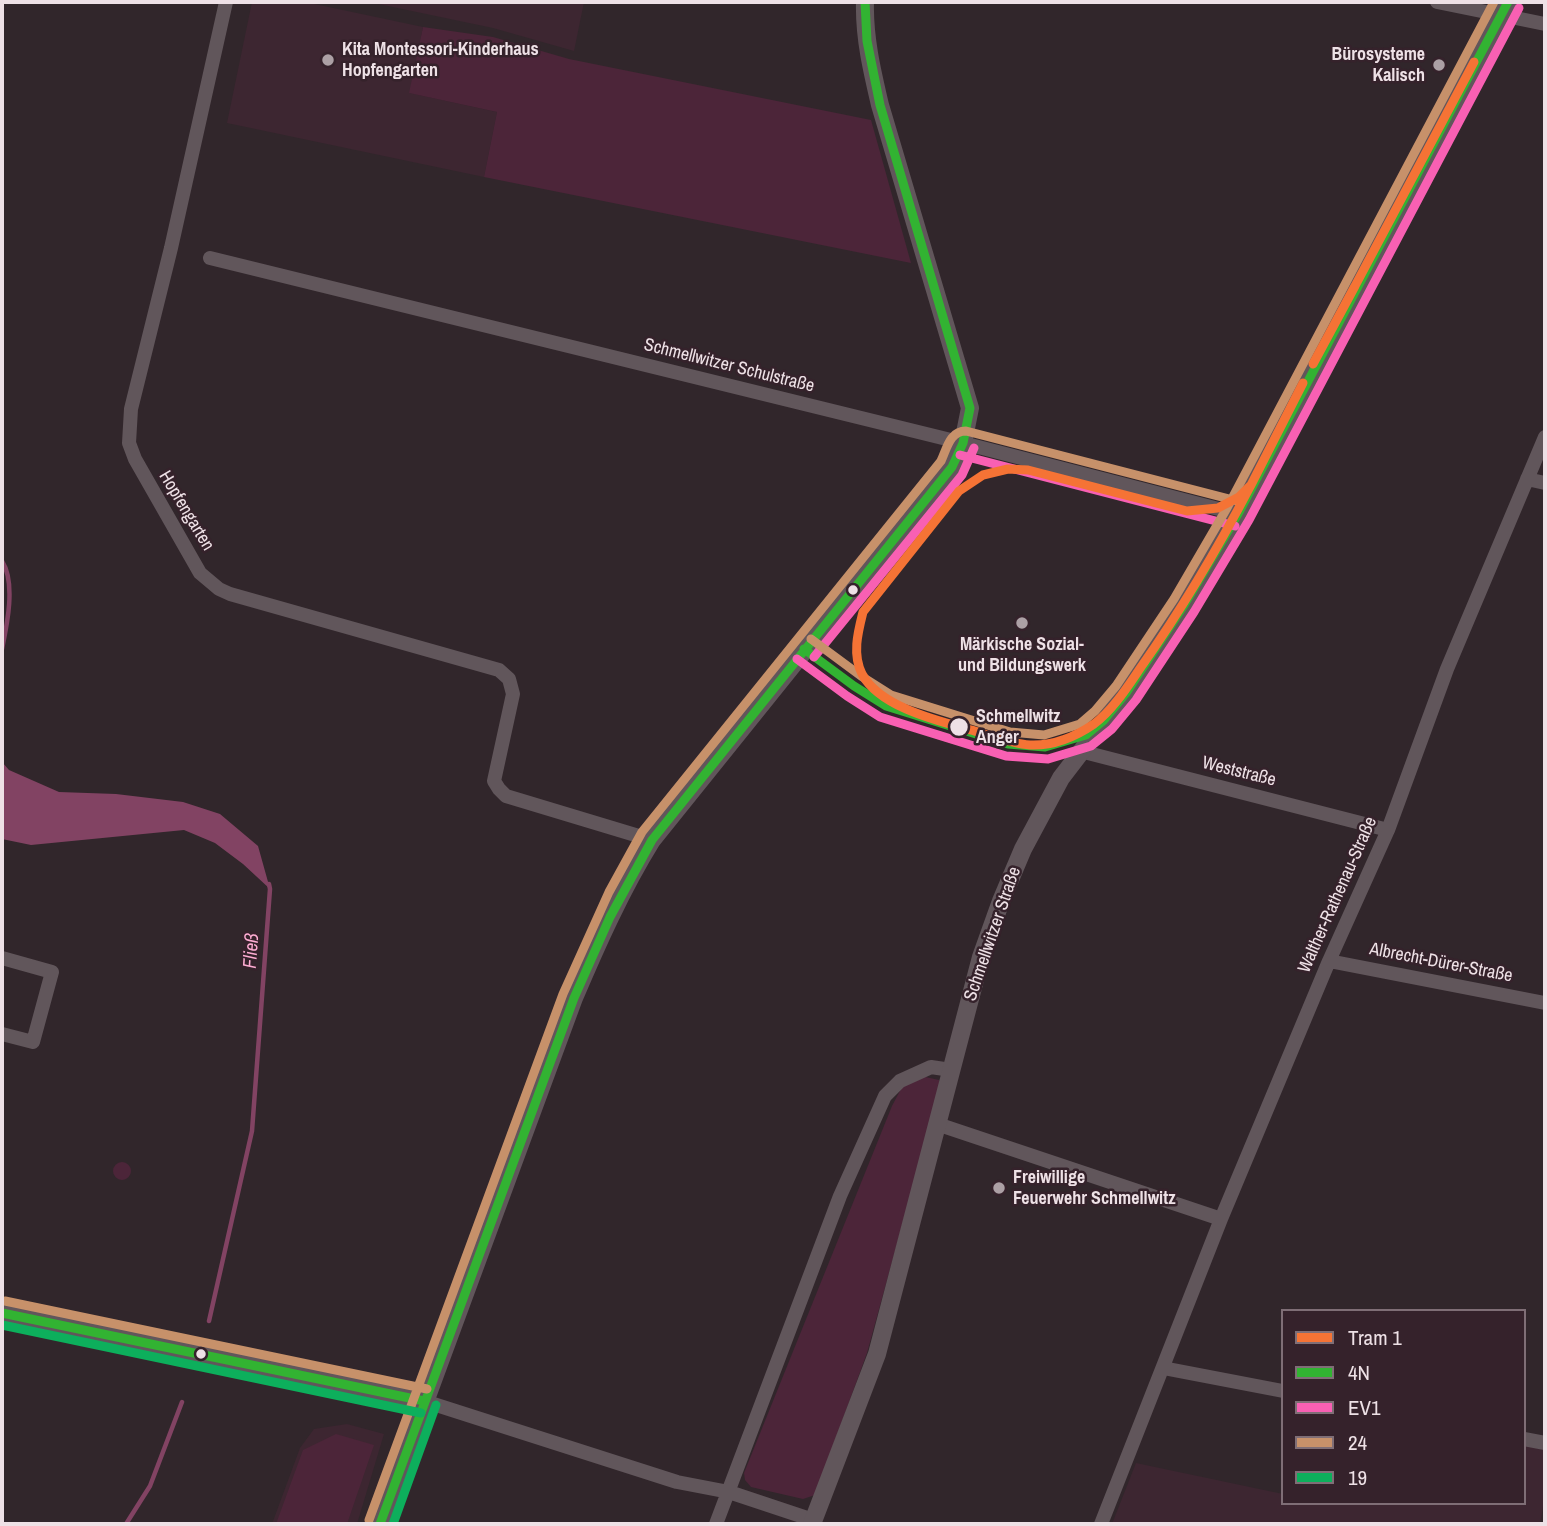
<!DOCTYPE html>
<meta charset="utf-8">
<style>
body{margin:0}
#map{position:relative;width:1547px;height:1526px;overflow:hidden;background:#31262b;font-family:"Archivo Narrow",sans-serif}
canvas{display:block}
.frame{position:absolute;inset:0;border:4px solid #eee1e6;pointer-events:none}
.legend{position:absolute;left:1281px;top:1309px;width:245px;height:196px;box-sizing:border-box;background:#35222b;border:2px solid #7f6e76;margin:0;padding:9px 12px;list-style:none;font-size:21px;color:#eee1e6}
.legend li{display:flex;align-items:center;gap:14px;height:35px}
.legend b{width:35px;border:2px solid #7f6e76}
</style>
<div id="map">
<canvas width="1547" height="1526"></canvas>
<div class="frame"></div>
<ul class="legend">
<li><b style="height:9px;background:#f57335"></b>Tram 1</li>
<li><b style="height:9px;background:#32b332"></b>4N</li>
<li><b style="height:9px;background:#f860b3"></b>EV1</li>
<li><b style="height:9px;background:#c7916a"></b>24</li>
<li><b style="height:9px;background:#0daf5c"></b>19</li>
</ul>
</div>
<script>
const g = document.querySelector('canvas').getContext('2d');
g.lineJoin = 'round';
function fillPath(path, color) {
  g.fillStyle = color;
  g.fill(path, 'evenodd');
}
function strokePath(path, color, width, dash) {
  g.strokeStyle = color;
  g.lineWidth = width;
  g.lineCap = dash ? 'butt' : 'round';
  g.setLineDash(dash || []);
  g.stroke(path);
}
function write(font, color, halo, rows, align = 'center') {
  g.font = font + ' "Archivo Narrow",sans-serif';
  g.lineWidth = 5;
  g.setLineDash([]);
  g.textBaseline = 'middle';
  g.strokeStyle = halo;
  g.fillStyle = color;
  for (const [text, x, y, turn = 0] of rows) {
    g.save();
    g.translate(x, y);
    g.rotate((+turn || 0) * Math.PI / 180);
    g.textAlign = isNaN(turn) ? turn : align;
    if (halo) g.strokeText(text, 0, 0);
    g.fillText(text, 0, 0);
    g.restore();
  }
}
const built = new Path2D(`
 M 252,2 L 305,2 L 423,27 L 410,93 L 497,112 L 484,177 L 227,123 Z
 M 369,2 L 584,2 L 574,51 L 493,28 Z
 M 347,1424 L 384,1434 L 357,1524 L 272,1524 L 300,1448 L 314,1429 Z
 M 1524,1445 L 1545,1450 L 1545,1495 L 1540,1524 L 1112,1524 L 1136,1463 L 1283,1494 L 1283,1503 L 1524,1503 Z`);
const green = new Path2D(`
 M 423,27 L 493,37 L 569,59 L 871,120 L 911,263 L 484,177 L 497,112 L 409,93 Z
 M 921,1076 L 939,1080 L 940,1087 L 867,1353 L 815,1495 L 803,1499 L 751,1487 L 745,1480 L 744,1473 L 892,1106 L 902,1087 Z
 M113 1171a9 9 0 1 1 18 0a9 9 0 1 1-18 0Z
 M 336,1434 L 374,1445 L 347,1524 L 276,1524 L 303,1450 Z`);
const water = new Path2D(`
 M 2,762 L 9,770 L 59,792 L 116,794 L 183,802 L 220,814 L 258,846 L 270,889 L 243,864 L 215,843 L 184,830 L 31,845 L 2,839 Z`);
const stream = new Path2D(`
 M 2,561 C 16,583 7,625 2,649
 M 209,1321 L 252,1131 L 270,889 L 269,884
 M 126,1524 L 150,1486 L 182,1402`);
const minor = new Path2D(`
 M 226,2 L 171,248 L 131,409 L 129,443 L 135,459 L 200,573 L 219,589 L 230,594 L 499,670 L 509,679 L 513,694 L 494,781 L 499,789 L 506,796 L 652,840
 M 1437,2 L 1545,24
 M 210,258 L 963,443 L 1238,514
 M 1527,479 L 1545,483
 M 1080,751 L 1388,830
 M 2,958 L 52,972 L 33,1042 L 2,1034
 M 1329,961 L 1545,1003
 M 937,1124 L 1221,1219
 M 1163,1368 L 1283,1391
 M 424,1401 L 677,1482 L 729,1492 L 813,1520
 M 1524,1439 L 1545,1443
 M 716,1524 L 840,1196 L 885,1096 L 900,1081 L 931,1067 L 951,1070
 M 1101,1524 L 1221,1219 L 1329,961 L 1388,830 L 1447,669 L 1545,437`);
const tertiary = new Path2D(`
 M 2,1313 L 424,1401
 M 380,1524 L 574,998 C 597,944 621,890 652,840 L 952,467 L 963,443 L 970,408 L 880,105 C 872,71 864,37 865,2
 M 812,1524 L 877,1354 L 981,957 L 1001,901 L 1023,849 L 1061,778 L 1126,693 L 1184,605 L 1238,514 L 1508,2`);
const bus1 = new Path2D(`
 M 804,649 L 854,686 L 886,706 L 1008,744 L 1045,747 L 1086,735 L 1104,720 L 1126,693 L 1184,605 L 1238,514 L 1508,2
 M 2,1313 L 424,1401
 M 380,1524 L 574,998 L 610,917 L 652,840 L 952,467 L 963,443 L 970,408 L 880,105 L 867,41 L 865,2`);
const bus2 = new Path2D(`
 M 960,455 L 1235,526
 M 814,657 L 962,475 L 974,448
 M 797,659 L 847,696 L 880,717 L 1006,756 L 1048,759 L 1091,746 L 1112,729 L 1136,700 L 1194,612 L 1249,520 L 1519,8`);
const bus3 = new Path2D(`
 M 811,639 L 861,676 L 891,695 L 1010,732 L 1044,735 L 1080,724 L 1095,711 L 1116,686 L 1174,599 L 1227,508 L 1494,2
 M 5,1301 L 427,1389
 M 369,1520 L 563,994 L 609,892 L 642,832 L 941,461 C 947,448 950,431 966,431 L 1241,502`);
const bus4 = new Path2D(`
 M 2,1325 L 421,1413
 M 393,1524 L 436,1405`);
const tram1 = new Path2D(`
 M 1355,286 L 1474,62
 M 1355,286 L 1474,62
 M 1313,364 L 1355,286
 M 1313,364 L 1355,286
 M 1008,469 L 1028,470 L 1187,511 L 1218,508 L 1239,497 L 1251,485 C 1218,548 1182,609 1141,667 C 1128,686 1113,710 1094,724 C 1075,737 1053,746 1030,745 C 1013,744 994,737 978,732 C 943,722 881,709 862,674 C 852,654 858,632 863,612 L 959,491 L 983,475 Z
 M 1251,485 L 1303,383
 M 1251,485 L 1303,383`);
const markers = [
 [328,60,7,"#aca0a5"],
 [1439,65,7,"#aca0a5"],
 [853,590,6,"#eee1e6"],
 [1022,623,7,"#aca0a5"],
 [959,727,10,"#eee1e6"],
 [999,1188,7,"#aca0a5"],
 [201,1354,6,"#eee1e6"]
];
const poiNames = [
 ["Kita Montessori-Kinderhaus",342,50],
 ["Hopfengarten",342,71],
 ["Bürosysteme",1425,55,"right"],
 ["Kalisch",1425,76,"right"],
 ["Märkische Sozial-",1022,645,"center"],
 ["und Bildungswerk",1022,666,"center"],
 ["Freiwillige",1013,1178],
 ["Feuerwehr Schmellwitz",1013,1199]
];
const streetNames = [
 ["Schmellwitzer Schulstraße",729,366,14],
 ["Hopfengarten",186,511,59],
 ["Weststraße",1239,772,14],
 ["Walther-Rathenau-Straße",1338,895,-66],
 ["Schmellwitzer Straße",993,934,-71],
 ["Albrecht-Dürer-Straße",1441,963,11]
];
const stopNames = [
 ["Schmellwitz",976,717],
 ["Anger",976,738]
];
const waterNames = [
 ["Fließ",252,951,-86]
];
fillPath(built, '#3d2631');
fillPath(green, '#4c2539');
fillPath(water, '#824363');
strokePath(stream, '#824363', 4.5);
strokePath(minor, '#61565b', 14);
strokePath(tertiary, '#61565b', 18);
strokePath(bus1, '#32b332', 9);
strokePath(bus2, '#f860b3', 9);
strokePath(bus3, '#c7916a', 9);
strokePath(bus4, '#0daf5c', 9);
strokePath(tram1, '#f57335', 9);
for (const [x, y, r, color] of markers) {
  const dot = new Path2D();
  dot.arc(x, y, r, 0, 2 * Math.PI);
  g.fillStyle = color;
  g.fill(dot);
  strokePath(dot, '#35222b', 2.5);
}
write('bold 18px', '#eee1e6', '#35222b', poiNames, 'left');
write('18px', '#eee1e6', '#35222b', streetNames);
write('bold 18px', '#eee1e6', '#35222b', stopNames, 'left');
write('italic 19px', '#feadd3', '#35222b', waterNames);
</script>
